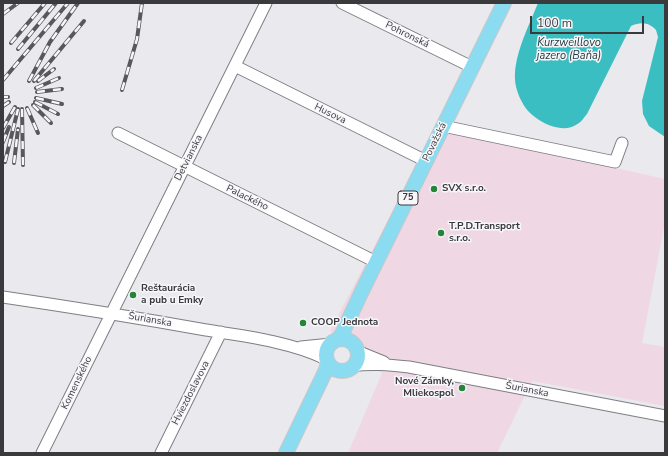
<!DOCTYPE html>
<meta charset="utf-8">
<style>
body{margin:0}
#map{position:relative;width:668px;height:456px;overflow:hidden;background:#e9e9ee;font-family:"Nunito Sans",sans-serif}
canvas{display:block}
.frame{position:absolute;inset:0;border:4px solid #3a3a3c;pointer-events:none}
.scale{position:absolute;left:530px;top:16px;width:114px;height:18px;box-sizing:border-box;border:2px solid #3a3a3c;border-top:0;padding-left:5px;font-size:12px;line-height:14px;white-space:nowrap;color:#3a3a3c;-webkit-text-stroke:3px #f6f6fb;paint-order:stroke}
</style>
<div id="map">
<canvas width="668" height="456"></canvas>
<div class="frame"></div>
<div class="scale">100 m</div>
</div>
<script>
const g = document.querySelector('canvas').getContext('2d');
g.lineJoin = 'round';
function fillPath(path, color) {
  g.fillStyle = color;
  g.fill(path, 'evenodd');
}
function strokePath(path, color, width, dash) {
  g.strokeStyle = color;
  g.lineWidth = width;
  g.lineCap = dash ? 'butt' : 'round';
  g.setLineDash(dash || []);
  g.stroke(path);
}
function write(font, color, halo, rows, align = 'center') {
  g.font = font + ' "Nunito Sans",sans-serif';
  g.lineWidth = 3;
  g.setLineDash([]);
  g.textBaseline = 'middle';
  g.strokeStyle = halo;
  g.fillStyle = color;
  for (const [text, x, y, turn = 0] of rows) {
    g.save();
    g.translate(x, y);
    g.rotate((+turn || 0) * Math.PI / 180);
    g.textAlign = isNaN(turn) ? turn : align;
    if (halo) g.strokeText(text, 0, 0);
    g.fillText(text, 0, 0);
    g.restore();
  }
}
const industrial = new Path2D(`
 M 446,130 L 665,179 L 665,222 L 642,343 L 665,347 L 665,406 L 532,381 L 497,453 L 348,453 L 382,373 L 330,331 L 433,134 Z`);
const water = new Path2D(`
 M 538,3 L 665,3 L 665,137 L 649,126 L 643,114 L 642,101 L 658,37 L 656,30 C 648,22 641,22 631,26 L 587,114 C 584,117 582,121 579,123 C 564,135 541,124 529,112 C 522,105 515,89 515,79 C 514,54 529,26 538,3 Z`);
const minor = new Path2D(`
 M 342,3 L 472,67
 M 235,66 L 426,161
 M 443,126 L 615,162 L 622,143
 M 118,133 L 376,262
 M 3,297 C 71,307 139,318 206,330 C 244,336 292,342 326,359
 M 301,347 L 331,344
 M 357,351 L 384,362
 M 352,366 C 371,363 390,365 409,367 L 665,416
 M 42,453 L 266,3
 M 161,453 L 221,332`);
const major = new Path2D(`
 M 338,339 L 342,334 L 361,293 L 504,3
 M326 355a16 16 0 1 1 32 0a16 16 0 1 1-32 0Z
 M 286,453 L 326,370 L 328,363`);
const rail = new Path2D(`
 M 3,14 L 18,3
 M 11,43 L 45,3
 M 18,49 L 56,3
 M 3,80 L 68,3
 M 29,81 L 50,42 L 78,3
 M 34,81 L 84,21
 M 38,81 L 54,69
 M 36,88 L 59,78
 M 122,90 L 137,39 L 142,3
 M 37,92 L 62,89
 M 3,97 L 8,97
 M 36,98 L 62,104
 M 35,102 L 58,114
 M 33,105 L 51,123
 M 3,106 L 9,102
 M 27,108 L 38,133
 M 22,109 L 23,165
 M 3,128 L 15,107
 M 3,142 L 9,127
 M 5,162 L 18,109
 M 14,163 L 18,129`);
const markers = [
 [434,189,4,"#248538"],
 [441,233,4,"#248538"],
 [133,295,4,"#248538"],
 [303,323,4,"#248538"],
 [462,388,4,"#248538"]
];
const shields = [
 [408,198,20]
];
const shieldNames = [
 ["75",408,198]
];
const streetNames = [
 ["Pohronská",407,35,26],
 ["Husova",330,114,26],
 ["Považská",435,142,-64],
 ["Detvianska",189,158,-63],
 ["Palackého",247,198,26],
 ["Šurianska",150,320,10],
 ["Komenského",77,383,-64],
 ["Šurianska",527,390,11],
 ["Hviezdoslavova",191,393,-63]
];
const poiNames = [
 ["SVX s.r.o.",442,189],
 ["T.P.D.Transport",449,227],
 ["s.r.o.",449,239],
 ["Reštaurácia",141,289],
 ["a pub u Emky",141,301],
 ["COOP Jednota",311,323],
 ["Nové Zámky,",454,382,"right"],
 ["Mliekospol",454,394,"right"]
];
const waterNames = [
 ["Kurzweillovo",569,43],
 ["jazero (Baňa)",569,56]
];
fillPath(industrial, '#efd8e4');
fillPath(water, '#3bbec1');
strokePath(minor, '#7f7e83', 13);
strokePath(major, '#c8c8c8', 16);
strokePath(minor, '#fff', 11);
strokePath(major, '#8cdcf1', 14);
strokePath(rail, '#58585a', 4);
strokePath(rail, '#f6f6fb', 2.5, [8]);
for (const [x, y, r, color] of markers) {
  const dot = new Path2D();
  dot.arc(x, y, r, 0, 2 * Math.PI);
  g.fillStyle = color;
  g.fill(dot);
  strokePath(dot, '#f6f6fb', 1.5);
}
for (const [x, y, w] of shields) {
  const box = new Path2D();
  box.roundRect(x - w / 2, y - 7, w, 14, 3);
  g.fillStyle = '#f6f6fb';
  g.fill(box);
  strokePath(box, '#3a3a3c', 1);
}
write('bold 9px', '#3a3a3c', null, shieldNames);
write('10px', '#3a3a3c', '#f6f6fb', streetNames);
write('bold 10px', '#3a3a3c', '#f6f6fb', poiNames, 'left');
write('italic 11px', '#1f3535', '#f6f6fb', waterNames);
</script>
